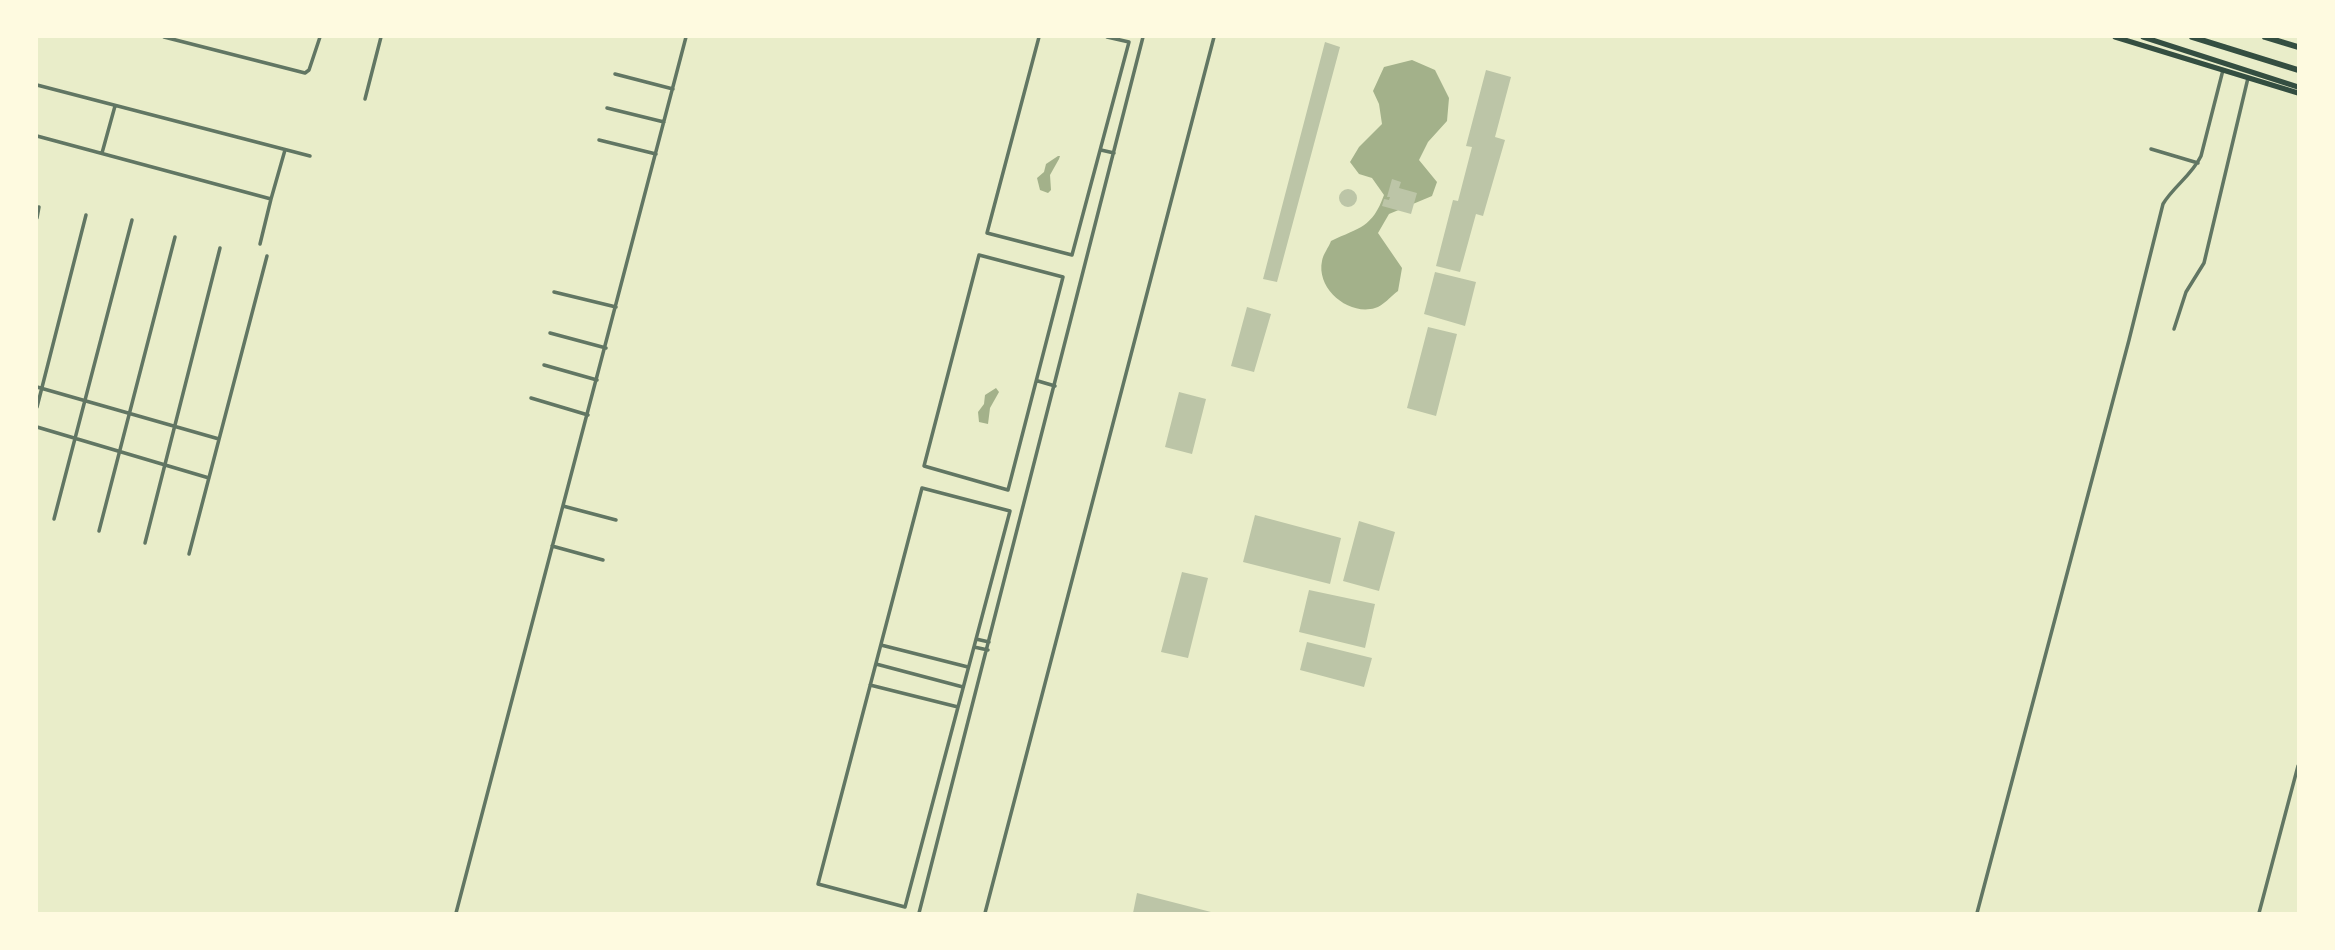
<!DOCTYPE html>
<style>
body{margin:0}
#map{position:relative;width:2335px;height:950px;overflow:hidden;background:#e9edc9;font-family:Commissioner,sans-serif}
canvas{display:block}
.frame{position:absolute;inset:0;border:38px solid #fefae0;pointer-events:none}
</style>
<div id="map">
<canvas width="2335" height="950"></canvas>
<div class="frame"></div>
</div>
<script>
const g = document.querySelector('canvas').getContext('2d');
g.lineJoin = 'round';
function fillPath(path, color) {
  g.fillStyle = color;
  g.fill(path, 'evenodd');
}
function strokePath(path, color, width, dash) {
  g.strokeStyle = color;
  g.lineWidth = width;
  g.lineCap = dash ? 'butt' : 'round';
  g.setLineDash(dash || []);
  g.stroke(path);
}
const water = new Path2D(`
 M 1412,60 L 1435,70 L 1449,98 L 1447,121 L 1428,142 L 1419,160 L 1437,182 L 1432,196 L 1389,214 L 1378,233 L 1402,268 L 1398,291 C 1391,296 1383,306 1375,308 C 1349,316 1316,289 1322,261 C 1323,254 1329,247 1331,241 C 1360,227 1372,228 1384,195 L 1372,178 L 1359,174 L 1350,162 L 1359,147 L 1382,124 L 1379,104 L 1373,91 L 1384,67 Z
 M 1058,156 L 1060,156 L 1059,159 L 1050,175 L 1051,190 L 1048,193 L 1040,190 L 1037,178 L 1044,172 L 1046,164 Z
 M 996,388 L 999,392 L 990,408 L 988,424 L 979,422 L 978,412 L 984,404 L 985,395 Z`);
const building = new Path2D(`
 M 1325,42 L 1340,47 L 1277,282 L 1263,279 Z
 M 1486,70 L 1511,77 L 1495,137 L 1505,140 L 1483,216 L 1476,214 L 1460,272 L 1436,266 L 1453,200 L 1458,201 L 1472,147 L 1466,146 Z
 M 1392,179 L 1401,182 L 1399,188 L 1417,193 L 1411,214 L 1382,206 L 1384,199 L 1389,200 L 1390,197 L 1387,197 Z
 M1339 198a9 9 0 1 1 18 0a9 9 0 1 1-18 0Z
 M 1435,272 L 1476,282 L 1465,326 L 1424,314 Z
 M 1247,307 L 1271,314 L 1254,372 L 1231,366 Z
 M 1428,327 L 1457,334 L 1436,416 L 1407,408 Z
 M 1179,392 L 1206,399 L 1192,454 L 1165,447 Z
 M 1255,515 L 1341,538 L 1330,584 L 1243,562 Z
 M 1359,521 L 1395,532 L 1379,591 L 1343,581 Z
 M 1182,572 L 1208,578 L 1188,658 L 1161,652 Z
 M 1309,590 L 1375,604 L 1365,648 L 1299,632 Z
 M 1307,642 L 1372,658 L 1364,687 L 1300,670 Z
 M 1137,893 L 1211,912 L 1211,913 L 1133,913 Z`);
const minor = new Path2D(`
 M 164,37 L 305,73 L 309,70 L 320,37
 M 1039,37 L 987,233 L 1072,255 L 1129,42 L 1107,37
 M 615,74 L 673,89
 M 37,85 L 310,156
 M 365,99 L 381,37
 M 607,108 L 664,122
 M 37,136 L 271,199 L 285,150
 M 599,140 L 656,154
 M 2151,149 L 2198,163
 M 1101,150 L 1114,153
 M 102,153 L 115,106
 M 37,218 L 39,207
 M 260,244 L 271,199
 M 979,255 L 1063,277 L 1008,490 L 924,466 Z
 M 554,292 L 616,307
 M 2174,329 L 2186,292 L 2204,263 L 2248,78
 M 550,333 L 606,348
 M 544,365 L 597,380
 M 1038,381 L 1055,386
 M 37,387 L 219,439
 M 531,398 L 588,415
 M 37,407 L 86,215
 M 37,427 L 209,478
 M 922,488 L 1010,511 L 905,907 L 818,884 Z
 M 563,506 L 616,520
 M 54,519 L 132,220
 M 99,531 L 175,237
 M 145,543 L 220,248
 M 552,546 L 603,560
 M 189,554 L 267,256
 M 976,639 L 989,642
 M 881,645 L 968,667
 M 974,647 L 988,650
 M 876,664 L 963,687
 M 870,685 L 958,707
 M 456,913 L 686,37
 M 919,913 L 1143,37
 M 985,913 L 1214,37
 M 1977,913 L 2129,340 L 2163,204 C 2173,187 2192,175 2201,156 L 2223,70
 M 2259,913 L 2298,766`);
const secondary = new Path2D(`
 M 2115,37 L 2298,93
 M 2143,37 L 2298,87`);
const trunk = new Path2D(`
 M 2192,37 L 2298,70
 M 2265,37 L 2298,47`);
fillPath(water, '#a3b18a');
fillPath(building, '#bcc5a7');
strokePath(minor, '#617663', 3.5);
strokePath(secondary, '#344e41', 5);
strokePath(trunk, '#344e41', 6);
</script>
